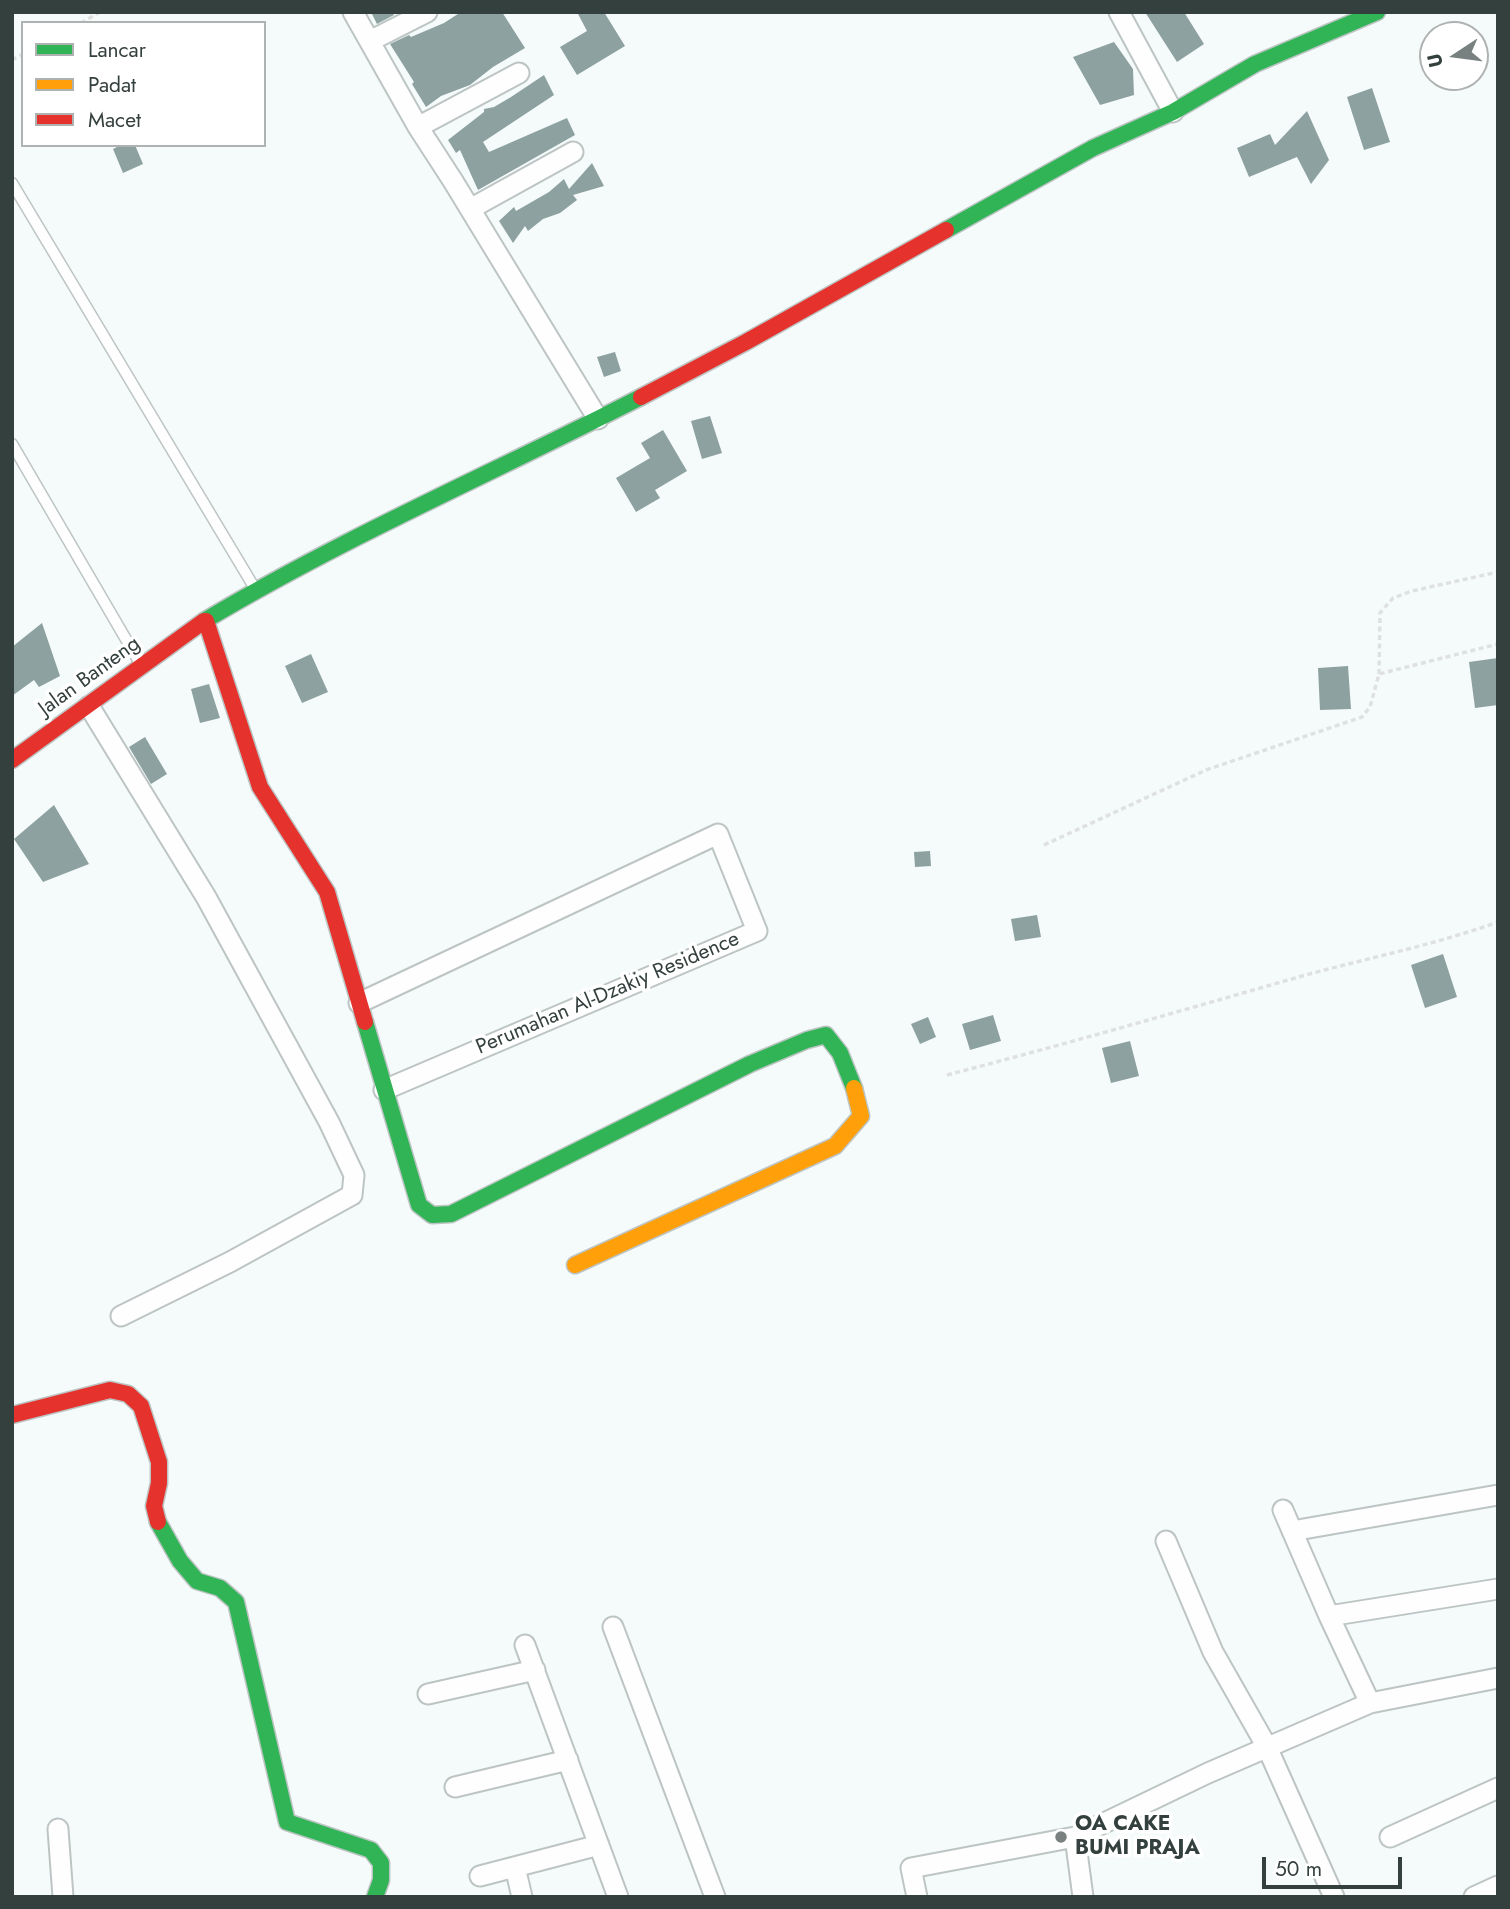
<!DOCTYPE html>
<style>
body{margin:0}
#map{position:relative;width:1510px;height:1909px;overflow:hidden;background:#f5fbfa;font-family:Jost,sans-serif}
canvas{display:block}
.frame{position:absolute;inset:0;border:14px solid #34403e;pointer-events:none}
.legend{position:absolute;left:21px;top:21px;width:245px;height:126px;box-sizing:border-box;background:#fff;border:2px solid #aeb3b2;margin:0;padding:9px 12px;list-style:none;font-size:21px;color:#34403e}
.legend li{display:flex;align-items:center;gap:14px;height:35px}
.legend b{width:35px;border:2px solid #aeb3b2}
.north{position:absolute;left:1419px;top:21px;width:70px;height:70px;box-sizing:border-box;background:#fff;border:2px solid #aeb3b2;border-radius:50%;rotate:257deg;font-size:19px;font-weight:700;line-height:28px;text-align:center;color:#34403e}
.north::after{content:'';display:block;margin:auto;width:24px;height:32px;background:#788180;clip-path:polygon(50% 0,100% 100%,50% 72%,0 100%)}
.scale{position:absolute;left:1262px;top:1857px;width:140px;height:32px;box-sizing:border-box;border:4px solid #34403e;border-top:0;padding-left:9px;font-size:21px;line-height:24px;white-space:nowrap;color:#34403e;-webkit-text-stroke:5px #fff;paint-order:stroke}
</style>
<div id="map">
<canvas width="1510" height="1909"></canvas>
<div class="frame"></div>
<ul class="legend">
<li><b style="height:9px;background:#30b455"></b>Lancar</li>
<li><b style="height:9px;background:#ff9f0a"></b>Padat</li>
<li><b style="height:9px;background:#e5322d"></b>Macet</li>
</ul>
<div class="north">U</div>
<div class="scale">50 m</div>
</div>
<script>
const g = document.querySelector('canvas').getContext('2d');
g.lineJoin = 'round';
function fillPath(path, color) {
  g.fillStyle = color;
  g.fill(path, 'evenodd');
}
function strokePath(path, color, width, dash) {
  g.strokeStyle = color;
  g.lineWidth = width;
  g.lineCap = dash ? 'butt' : 'round';
  g.setLineDash(dash || []);
  g.stroke(path);
}
function write(font, color, halo, rows, align = 'center') {
  g.font = font + ' Jost,sans-serif';
  g.lineWidth = 7;
  g.setLineDash([]);
  g.textBaseline = 'middle';
  g.strokeStyle = halo;
  g.fillStyle = color;
  for (const [text, x, y, turn = 0] of rows) {
    g.save();
    g.translate(x, y);
    g.rotate((+turn || 0) * Math.PI / 180);
    g.textAlign = isNaN(turn) ? turn : align;
    if (halo) g.strokeText(text, 0, 0);
    g.fillText(text, 0, 0);
    g.restore();
  }
}
const building = new Path2D(`
 M 371,12 L 392,12 L 394,15 L 377,24 Z
 M 461,12 L 502,12 L 525,48 L 493,67 L 470,85 L 441,96 L 426,107 L 412,84 L 414,82 L 390,44 L 409,35 L 411,37 L 444,23 Z
 M 577,12 L 604,12 L 625,46 L 577,75 L 560,47 L 587,31 Z
 M 1145,12 L 1184,12 L 1204,44 L 1177,62 Z
 M 1114,42 L 1133,69 L 1134,95 L 1100,105 L 1073,57 Z
 M 544,75 L 554,95 L 483,142 L 489,152 L 567,118 L 575,135 L 478,190 L 460,150 L 456,153 L 448,140 L 484,112 L 484,109 L 494,107 L 511,97 Z
 M 1372,88 L 1390,142 L 1364,150 L 1347,97 Z
 M 1307,111 L 1329,160 L 1311,184 L 1297,157 L 1249,177 L 1237,148 L 1270,134 L 1275,145 Z
 M 121,145 L 135,145 L 143,164 L 123,173 L 113,149 Z
 M 592,163 L 604,186 L 573,195 L 577,200 L 560,213 L 543,219 L 528,231 L 525,226 L 513,243 L 499,221 L 514,207 L 516,211 L 549,192 L 564,179 L 569,189 Z
 M 615,352 L 621,371 L 604,377 L 597,357 Z
 M 710,416 L 722,453 L 702,459 L 691,421 Z
 M 663,430 L 687,471 L 655,490 L 660,498 L 636,512 L 616,478 L 650,458 L 641,443 Z
 M 42,623 L 60,676 L 39,687 L 34,680 L 12,696 L 12,647 Z
 M 311,654 L 328,692 L 302,703 L 285,666 Z
 M 1498,658 L 1498,705 L 1475,708 L 1469,662 Z
 M 1348,666 L 1351,709 L 1320,710 L 1318,668 Z
 M 209,684 L 220,718 L 200,723 L 191,689 Z
 M 145,737 L 167,774 L 151,784 L 129,747 Z
 M 54,805 L 89,864 L 43,882 L 14,839 Z
 M 930,851 L 931,866 L 915,867 L 914,852 Z
 M 1037,915 L 1041,937 L 1015,941 L 1011,919 Z
 M 1443,954 L 1457,997 L 1425,1008 L 1411,965 Z
 M 993,1015 L 1001,1041 L 970,1050 L 962,1024 Z
 M 928,1017 L 936,1037 L 920,1044 L 911,1024 Z
 M 1130,1041 L 1139,1076 L 1111,1083 L 1102,1048 Z`);
const path = new Path2D(`
 M 81,23 L 100,12
 M 12,60 L 23,54
 M 1379,674 L 1380,613 L 1393,598 L 1412,591 L 1498,572
 M 1044,845 L 1206,770 L 1362,717 L 1370,707 L 1379,674 L 1498,644
 M 947,1075 C 1066,1044 1184,1010 1302,976 C 1368,958 1434,945 1498,922`);
const lane = new Path2D(`
 M 12,183 L 254,587
 M 12,444 L 141,665`);
const street = new Path2D(`
 M 353,12 L 418,127 L 453,181 L 598,419
 M 1119,12 L 1173,112
 M 370,41 L 427,12
 M 418,127 L 519,73
 M 470,209 L 573,152
 M 89,706 L 206,897 L 329,1122 L 354,1175 L 352,1195 L 230,1262 L 121,1316
 M 359,1003 L 718,834 L 757,931 L 384,1090
 M 1283,1510 L 1329,1616 L 1498,1589
 M 1292,1531 L 1498,1495
 M 1166,1541 L 1213,1652 L 1267,1747 L 1334,1897
 M 1329,1616 L 1370,1703 L 1498,1678
 M 613,1627 L 715,1897
 M 525,1645 L 618,1897
 M 428,1694 L 535,1670
 M 455,1787 L 568,1760
 M 58,1829 L 63,1897
 M 1390,1837 L 1498,1788
 M 515,1867 L 522,1897
 M 480,1876 L 599,1845
 M 917,1897 L 911,1868 L 1075,1837
 M 1083,1897 L 1075,1837 L 1208,1773 L 1370,1703
 M 1474,1897 L 1498,1886`);
const fast = new Path2D(`
 M 946,230 L 1093,148 L 1173,112 L 1255,64 L 1377,12
 M 204,621 C 344,537 495,472 641,397
 M 365,1022 L 419,1205 L 432,1215 L 451,1214 L 750,1064 L 807,1040 L 826,1035 L 840,1053 L 854,1088
 M 158,1522 L 180,1561 L 197,1581 L 220,1588 L 236,1602 L 287,1822 L 371,1850 L 381,1863 L 381,1880 L 375,1897`);
const slow = new Path2D(`
 M 575,1265 L 835,1146 L 861,1116 L 854,1088`);
const jam = new Path2D(`
 M 641,397 L 746,342 L 946,230
 M 206,621 L 260,787 L 327,892 L 365,1022
 M 12,760 L 204,621
 M 12,1415 L 110,1390 L 128,1394 L 141,1406 L 159,1462 L 159,1483 L 154,1506 L 158,1522`);
const markers = [
 [1061,1837,7,"#788180"]
];
const streetNames = [
 ["Jalan Banteng",90,677,-36],
 ["Perumahan Al-Dzakiy Residence",608,994,-23]
];
const poiNames = [
 ["OA CAKE",1075,1825],
 ["BUMI PRAJA",1075,1849]
];
fillPath(building, '#8da1a0');
strokePath(lane, '#bdc5c4', 13);
strokePath(street, '#bdc5c4', 23);
strokePath(fast, '#bdc5c4', 19);
strokePath(slow, '#bdc5c4', 19);
strokePath(jam, '#bdc5c4', 19);
strokePath(path, '#dfe1e0', 3.5, [5, 3.5]);
strokePath(lane, '#fefefe', 10);
strokePath(street, '#fefefe', 19);
strokePath(fast, '#30b455', 16);
strokePath(slow, '#ff9f0a', 16);
strokePath(jam, '#e5322d', 16);
for (const [x, y, r, color] of markers) {
  const dot = new Path2D();
  dot.arc(x, y, r, 0, 2 * Math.PI);
  g.fillStyle = color;
  g.fill(dot);
  strokePath(dot, '#fff', 2.5);
}
write('21px', '#34403e', '#fff', streetNames);
write('bold 21px', '#34403e', '#fff', poiNames, 'left');
</script>
